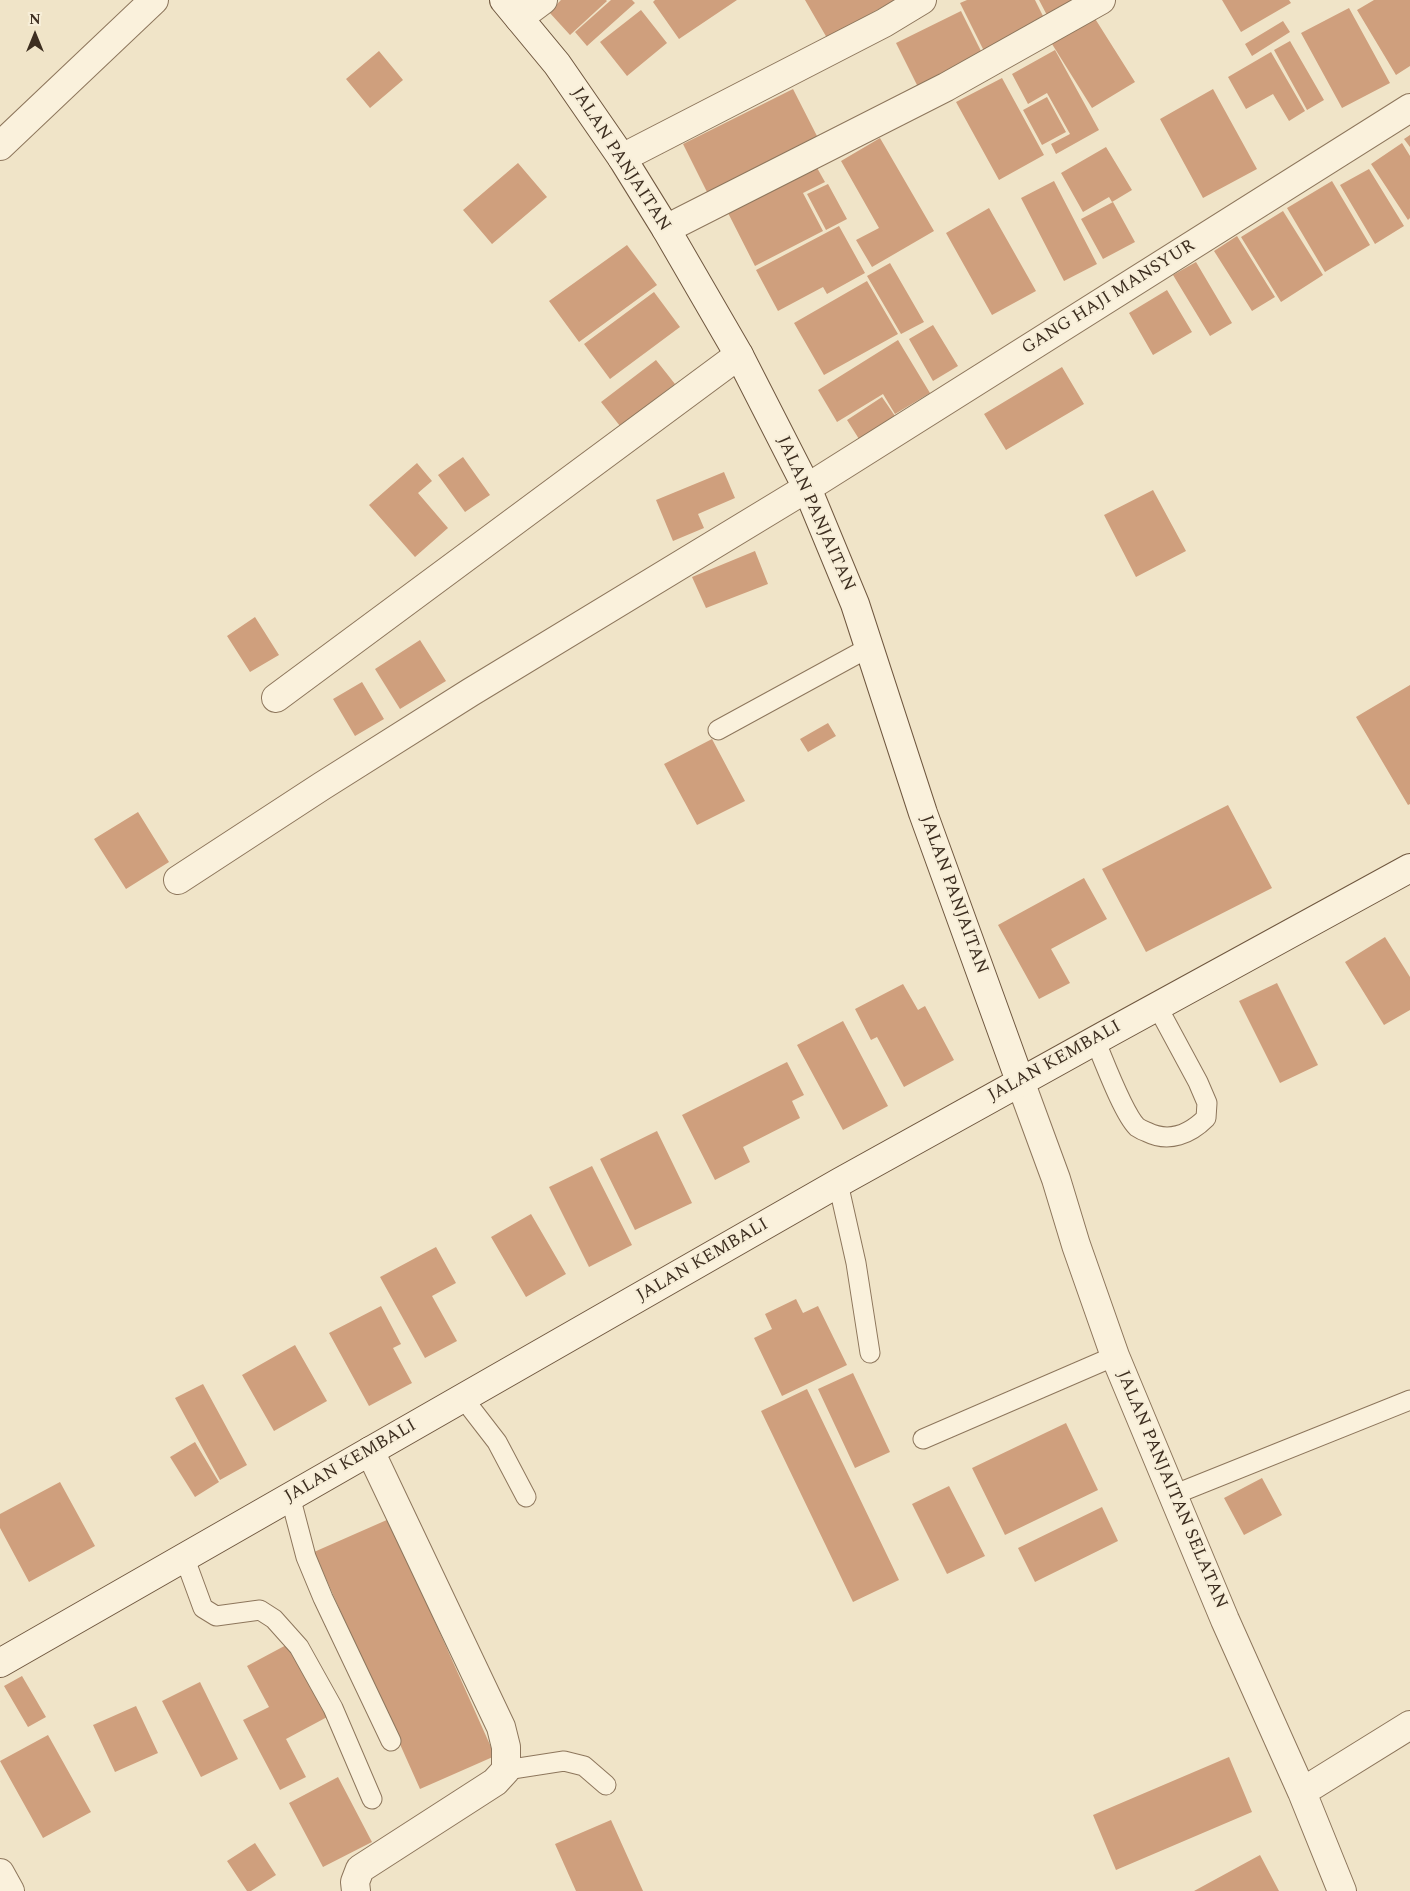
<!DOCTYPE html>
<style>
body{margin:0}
#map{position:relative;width:1410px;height:1891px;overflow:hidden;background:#f0e4c8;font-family:Spectral,serif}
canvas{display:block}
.north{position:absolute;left:10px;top:10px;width:50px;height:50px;-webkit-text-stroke:4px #f7eed8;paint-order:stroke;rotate:0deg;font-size:14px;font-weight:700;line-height:20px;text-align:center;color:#3d2e20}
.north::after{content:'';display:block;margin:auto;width:18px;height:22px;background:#3d2e20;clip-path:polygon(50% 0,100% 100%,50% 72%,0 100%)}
</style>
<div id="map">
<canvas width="1410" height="1891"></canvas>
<div class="north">N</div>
</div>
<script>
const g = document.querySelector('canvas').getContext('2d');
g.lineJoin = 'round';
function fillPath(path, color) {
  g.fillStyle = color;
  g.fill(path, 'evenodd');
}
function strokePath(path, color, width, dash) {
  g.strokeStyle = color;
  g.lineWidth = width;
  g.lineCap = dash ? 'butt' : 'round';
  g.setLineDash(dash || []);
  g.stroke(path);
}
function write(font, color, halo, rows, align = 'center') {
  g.font = font + ' Spectral,serif';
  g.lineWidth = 4;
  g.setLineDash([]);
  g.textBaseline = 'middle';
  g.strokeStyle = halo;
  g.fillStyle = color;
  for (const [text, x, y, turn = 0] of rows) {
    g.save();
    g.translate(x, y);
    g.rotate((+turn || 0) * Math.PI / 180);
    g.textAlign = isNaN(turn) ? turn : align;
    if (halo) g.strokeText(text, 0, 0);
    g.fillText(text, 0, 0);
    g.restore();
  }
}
const building = new Path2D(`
 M 561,0 L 606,0 L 607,1 L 570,35 L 549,12 Z
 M 611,0 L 632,0 L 635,3 L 587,46 L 575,32 Z
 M 655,0 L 737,0 L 679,39 L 653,2 Z
 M 805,0 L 895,0 L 827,38 Z
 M 967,0 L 1035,0 L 1047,24 L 986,55 L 960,3 Z
 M 1039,0 L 1084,0 L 1049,19 Z
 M 1222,0 L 1289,0 L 1291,3 L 1241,32 Z
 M 1374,0 L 1410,0 L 1410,66 L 1396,75 L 1357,10 Z
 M 1349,8 L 1390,83 L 1342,108 L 1301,33 Z
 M 641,10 L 667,43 L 627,76 L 600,42 Z
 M 961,11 L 985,59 L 920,91 L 896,43 Z
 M 1094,17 L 1135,82 L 1092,108 L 1052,44 Z
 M 1283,21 L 1290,32 L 1252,56 L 1245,44 Z
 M 1290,41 L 1324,100 L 1307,110 L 1274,50 Z
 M 1055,50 L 1099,130 L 1056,154 L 1051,144 L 1070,134 L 1047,93 L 1028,104 L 1012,74 Z
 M 379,51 L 403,80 L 370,108 L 346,79 Z
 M 1271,52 L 1305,111 L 1289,121 L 1273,94 L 1246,109 L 1228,77 Z
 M 1002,78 L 1044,155 L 999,180 L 956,102 Z
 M 793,89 L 818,138 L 708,194 L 683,144 Z
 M 1213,89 L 1257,169 L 1203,198 L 1160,119 Z
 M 1047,97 L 1066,132 L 1042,145 L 1023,110 Z
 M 1410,135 L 1410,147 L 1404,139 Z
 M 880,138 L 934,231 L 872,267 L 856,240 L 879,228 L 841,161 Z
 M 1402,143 L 1410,156 L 1410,218 L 1408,220 L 1371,164 Z
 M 1106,147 L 1132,190 L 1112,202 L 1109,197 L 1083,212 L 1061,173 Z
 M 518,163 L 547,197 L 492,244 L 463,210 Z
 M 816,166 L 825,182 L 803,193 L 823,231 L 755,266 L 727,211 Z
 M 1369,169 L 1404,226 L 1375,244 L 1340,185 Z
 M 1054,181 L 1097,264 L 1064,281 L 1021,198 Z
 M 1332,181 L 1370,245 L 1325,272 L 1287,208 Z
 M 828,184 L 847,219 L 826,230 L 807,194 Z
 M 1113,202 L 1135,242 L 1103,259 L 1081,219 Z
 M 989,208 L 1036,291 L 992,315 L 946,233 Z
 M 1283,211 L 1323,275 L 1281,302 L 1241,237 Z
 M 839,226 L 865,273 L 827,294 L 823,287 L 778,311 L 756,270 Z
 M 1237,236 L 1275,297 L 1252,311 L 1214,251 Z
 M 627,245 L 657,285 L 579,342 L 549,301 Z
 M 1196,262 L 1232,323 L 1210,336 L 1173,275 Z
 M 890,263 L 924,322 L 901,334 L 867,276 Z
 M 867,281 L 898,334 L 824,375 L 794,323 Z
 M 1167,290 L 1192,332 L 1153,355 L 1129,313 Z
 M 654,292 L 680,327 L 610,379 L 584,344 Z
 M 933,325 L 958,366 L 933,381 L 909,339 Z
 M 898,340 L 930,393 L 895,414 L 883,394 L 837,422 L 818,390 Z
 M 656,360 L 675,384 L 620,426 L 601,402 Z
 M 1062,367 L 1084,404 L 1006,450 L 984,414 Z
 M 882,397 L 895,416 L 859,439 L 847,420 Z
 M 463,457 L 490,495 L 465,512 L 438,475 Z
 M 417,463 L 432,481 L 418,493 L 448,528 L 415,557 L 369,505 Z
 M 724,472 L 735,498 L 698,514 L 704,528 L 673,541 L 656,500 Z
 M 1153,490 L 1186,551 L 1136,577 L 1104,515 Z
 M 755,551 L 768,584 L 706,608 L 692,577 Z
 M 255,617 L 279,655 L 250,672 L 227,636 Z
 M 420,640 L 446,681 L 400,709 L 375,669 Z
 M 362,682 L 384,719 L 355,736 L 333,699 Z
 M 1410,685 L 1410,804 L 1408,805 L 1356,717 Z
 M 828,723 L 836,736 L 808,752 L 800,739 Z
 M 712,739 L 745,801 L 697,825 L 664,764 Z
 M 1228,805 L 1272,888 L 1146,952 L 1102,869 Z
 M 138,812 L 169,862 L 126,889 L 94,839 Z
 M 1084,878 L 1107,919 L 1051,949 L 1070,983 L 1039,999 L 998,925 Z
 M 1385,937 L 1410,977 L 1410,1010 L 1384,1025 L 1345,962 Z
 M 1277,983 L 1318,1065 L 1280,1083 L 1239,1001 Z
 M 903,984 L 918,1010 L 925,1006 L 954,1060 L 904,1087 L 877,1037 L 871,1040 L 855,1009 Z
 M 843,1021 L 888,1106 L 843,1130 L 797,1045 Z
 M 787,1062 L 804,1095 L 792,1101 L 800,1118 L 743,1147 L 750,1162 L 715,1180 L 682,1115 Z
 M 657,1131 L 692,1203 L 635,1230 L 600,1159 Z
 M 592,1166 L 632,1245 L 589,1267 L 549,1187 Z
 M 531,1214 L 566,1274 L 526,1297 L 491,1237 Z
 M 436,1247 L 456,1283 L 432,1296 L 457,1341 L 425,1358 L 380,1277 Z
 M 796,1299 L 803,1313 L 818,1306 L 847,1365 L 782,1396 L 754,1338 L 772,1329 L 765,1314 Z
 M 381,1306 L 401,1344 L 393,1348 L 412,1383 L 369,1406 L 329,1333 Z
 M 295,1345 L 327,1401 L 274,1431 L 242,1375 Z
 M 853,1373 L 890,1452 L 855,1468 L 818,1389 Z
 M 203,1384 L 247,1465 L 220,1480 L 175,1398 Z
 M 807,1389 L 899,1580 L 853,1602 L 761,1411 Z
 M 1066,1423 L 1098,1490 L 1005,1535 L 972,1468 Z
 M 195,1442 L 219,1482 L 195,1497 L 170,1457 Z
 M 1262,1478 L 1282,1515 L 1244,1535 L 1224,1498 Z
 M 60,1482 L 95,1546 L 29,1582 L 0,1528 L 0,1514 Z
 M 949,1486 L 985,1556 L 947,1574 L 912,1504 Z
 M 1102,1507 L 1118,1541 L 1035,1582 L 1018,1548 Z
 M 389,1519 L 495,1756 L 420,1789 L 314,1552 Z
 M 290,1643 L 329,1716 L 286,1739 L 306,1777 L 280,1790 L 243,1720 L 269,1707 L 247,1666 Z
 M 22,1676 L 46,1717 L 28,1727 L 4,1686 Z
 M 200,1682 L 238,1759 L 201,1777 L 162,1701 Z
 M 136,1706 L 158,1753 L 115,1772 L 93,1725 Z
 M 48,1735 L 91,1812 L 43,1838 L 0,1761 Z
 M 1229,1757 L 1252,1812 L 1116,1870 L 1093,1815 Z
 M 338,1777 L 372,1842 L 323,1867 L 289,1803 Z
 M 611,1820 L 643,1891 L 576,1891 L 555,1844 Z
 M 255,1843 L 276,1875 L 251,1891 L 247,1891 L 227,1861 Z
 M 1260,1855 L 1279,1891 L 1194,1891 Z`);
const lane = new Path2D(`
 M 718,730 L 870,647
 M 1095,1040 C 1104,1061 1123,1113 1137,1127 C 1140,1129 1144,1131 1147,1132 C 1169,1143 1190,1134 1206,1118 L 1207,1103 L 1198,1082 L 1157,1006
 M 838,1183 L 856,1263 L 870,1353
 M 463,1398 L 497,1442 L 526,1497
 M 923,1439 L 1115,1356
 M 1173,1495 L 1410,1400
 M 290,1496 L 306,1557 L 323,1598 L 391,1741
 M 185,1559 L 203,1608 L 216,1616 L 260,1610 L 274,1619 L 299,1647 L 333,1708 L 372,1799
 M 506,1770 L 564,1761 L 584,1766 L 606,1785`);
const street = new Path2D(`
 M 519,18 L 543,0
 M 0,146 L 154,0
 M 622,158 L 884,23 L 922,0
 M 666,229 L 946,87 L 1101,0
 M 276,698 L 739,355
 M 178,880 L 322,786 L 471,692 L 807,488 L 1410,108
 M 1020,1081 L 1056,1179 L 1076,1245 L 1115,1356 L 1225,1620 L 1302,1792 L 1342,1891
 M 1302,1792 L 1410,1725
 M 0,1873 L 10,1891
 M 356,1891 L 355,1882 L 360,1869 L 495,1782 L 506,1770 L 506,1747 L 501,1727 L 370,1451`);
const secondary = new Path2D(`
 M 504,0 L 557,64 L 622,158 L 666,229 L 739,355 L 807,488 L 855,604 L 923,813 L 1020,1081
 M 0,1663 C 281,1505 559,1341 840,1182 C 1029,1076 1220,972 1410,868`);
const streetNames = [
 ["JALAN PANJAITAN",620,160,57],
 ["GANG HAJI MANSYUR",1109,298,-32],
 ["JALAN PANJAITAN",815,514,66],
 ["JALAN PANJAITAN",953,895,70],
 ["JALAN KEMBALI",1055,1062,-29],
 ["JALAN KEMBALI",703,1261,-30],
 ["JALAN KEMBALI",351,1462,-30],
 ["JALAN PANJAITAN SELATAN",1171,1490,67]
];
fillPath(building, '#cf9f7d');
strokePath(lane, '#8d765c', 21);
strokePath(street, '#8d765c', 30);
strokePath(secondary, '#6f573f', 30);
strokePath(lane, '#faf1dc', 19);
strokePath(street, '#faf1dc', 28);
strokePath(secondary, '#faf1dc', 28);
write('18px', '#3d2e20', '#f7eed8', streetNames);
</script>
